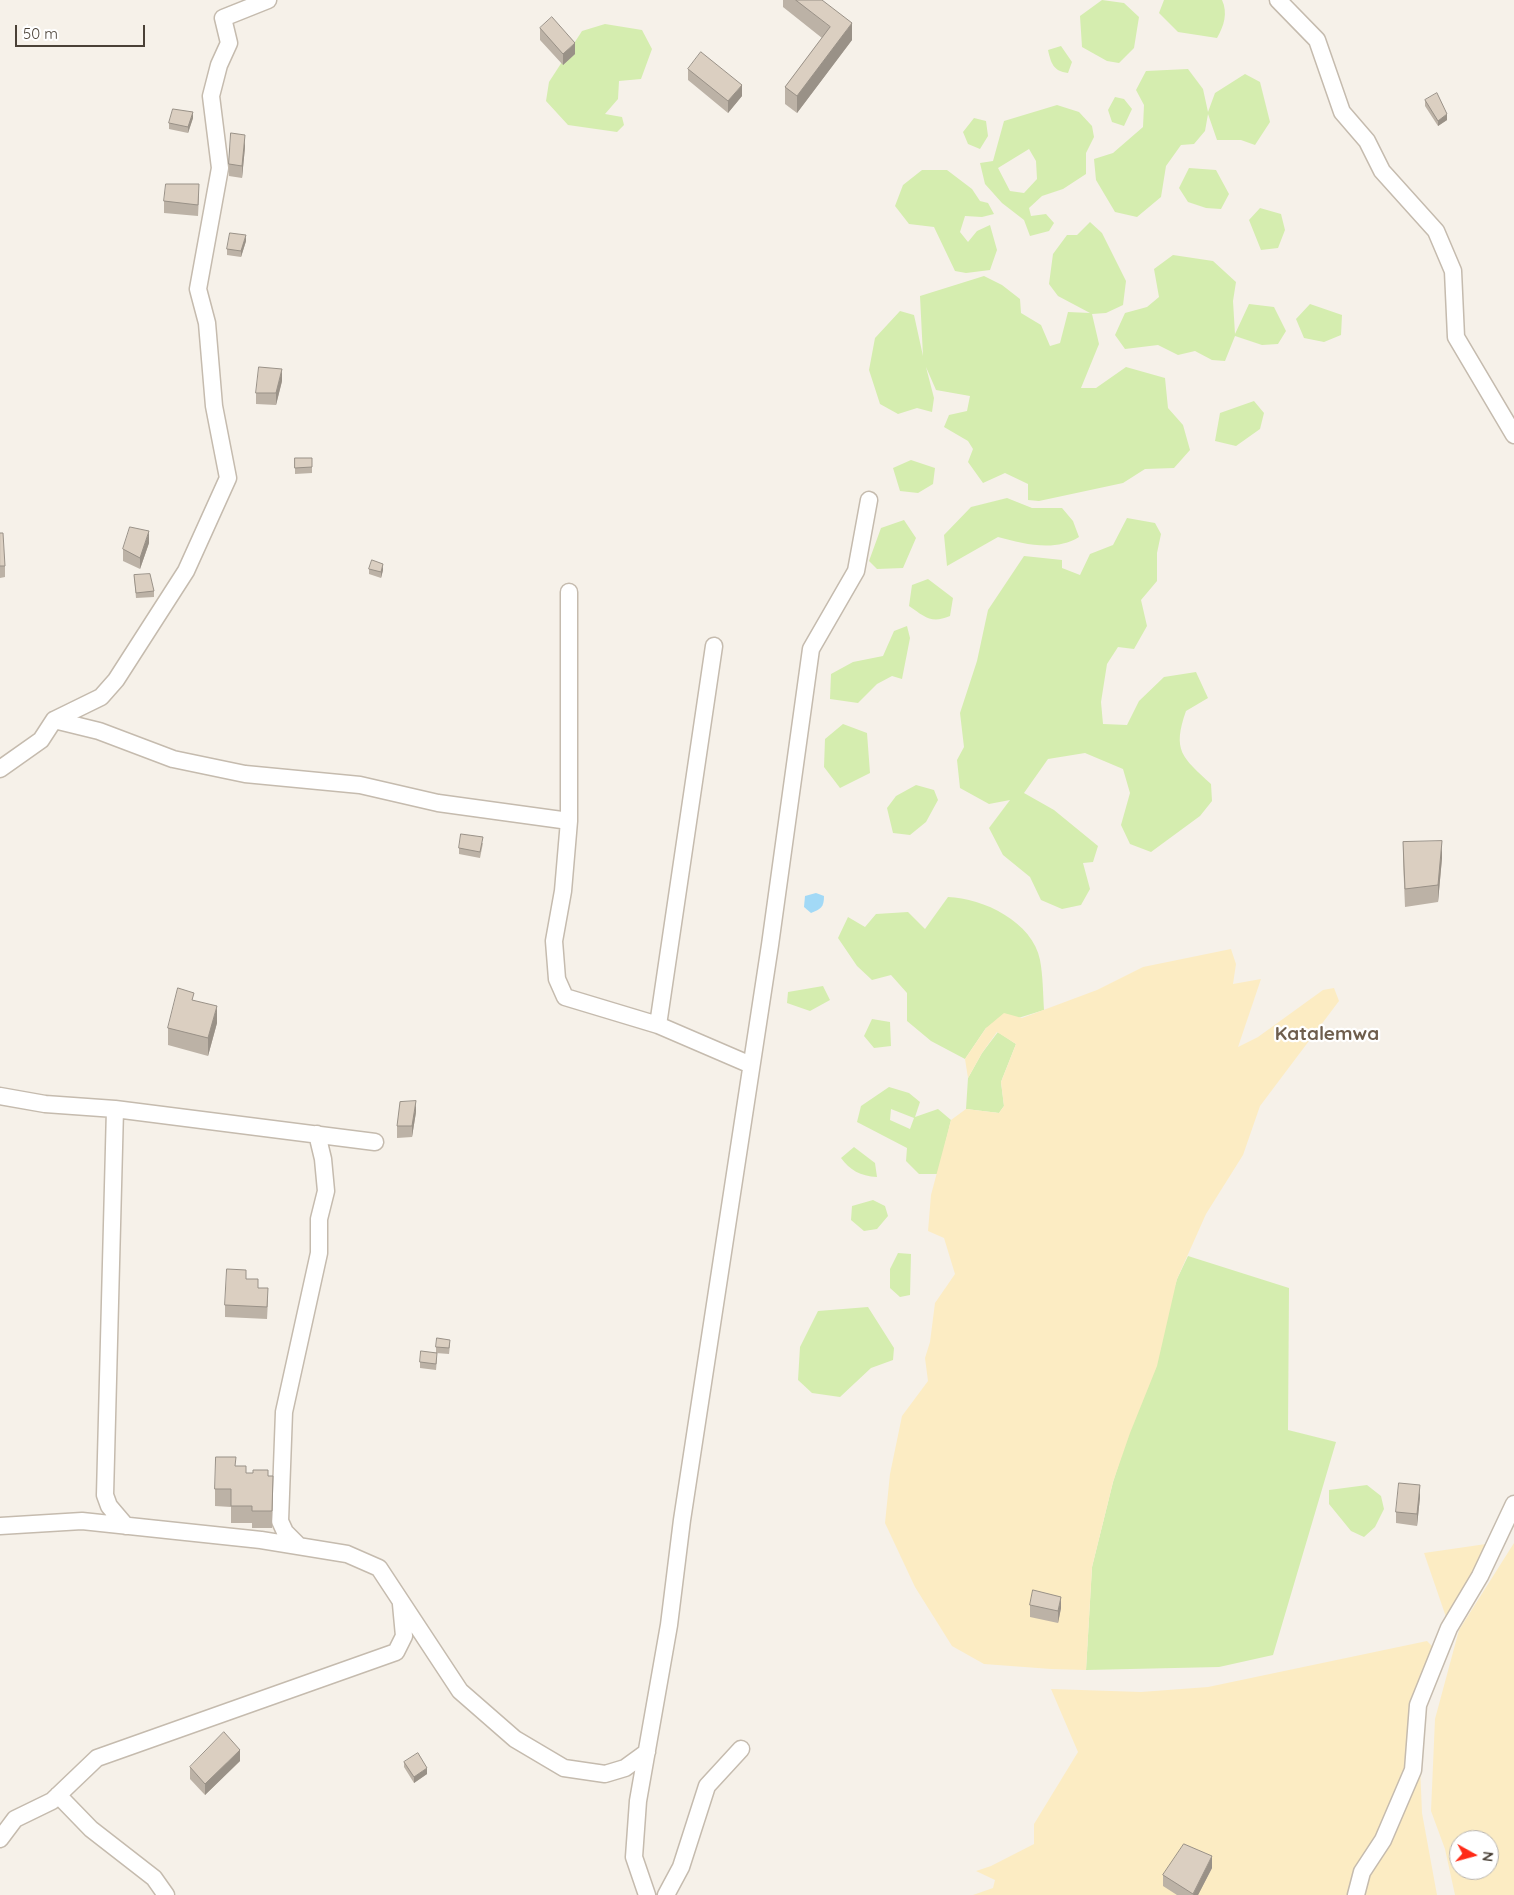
<!DOCTYPE html>
<style>
body{margin:0}
#map{position:relative;width:1514px;height:1895px;overflow:hidden;background:#f6f1e9;font-family:Quicksand,sans-serif}
canvas{display:block}
.north{position:absolute;left:1449px;top:1830px;width:50px;height:50px;box-sizing:border-box;background:#fff;border:1px solid #b7b3af;border-radius:50%;rotate:97deg;font-size:14px;font-weight:700;line-height:20px;text-align:center;color:#4a4137}
.north::after{content:'';display:block;margin:auto;width:18px;height:22px;background:#ff2a17;clip-path:polygon(50% 0,100% 100%,50% 72%,0 100%)}
.scale{position:absolute;left:15px;top:25px;width:130px;height:22px;box-sizing:border-box;border:2px solid #4a4137;border-top:0;padding-left:6px;font-size:15px;line-height:18px;white-space:nowrap;color:#4a4137;-webkit-text-stroke:4px #fff;paint-order:stroke}
</style>
<div id="map">
<canvas width="1514" height="1895"></canvas>
<div class="north">N</div>
<div class="scale">50 m</div>
</div>
<script>
const g = document.querySelector('canvas').getContext('2d');
g.lineJoin = 'round';
function fillPath(path, color) {
  g.fillStyle = color;
  g.fill(path, 'evenodd');
}
function strokePath(path, color, width, dash) {
  g.strokeStyle = color;
  g.lineWidth = width;
  g.lineCap = dash ? 'butt' : 'round';
  g.setLineDash(dash || []);
  g.stroke(path);
}
function write(font, color, halo, rows, align = 'center') {
  g.font = font + ' Quicksand,sans-serif';
  g.lineWidth = 4.5;
  g.setLineDash([]);
  g.textBaseline = 'middle';
  g.strokeStyle = halo;
  g.fillStyle = color;
  for (const [text, x, y, turn = 0] of rows) {
    g.save();
    g.translate(x, y);
    g.rotate((+turn || 0) * Math.PI / 180);
    g.textAlign = isNaN(turn) ? turn : align;
    if (halo) g.strokeText(text, 0, 0);
    g.fillText(text, 0, 0);
    g.restore();
  }
}
const green = new Path2D(`
 M 1102,0 L 1124,3 L 1139,17 L 1134,48 L 1119,63 L 1107,61 L 1082,47 L 1080,16 Z
 M 1164,0 L 1222,0 C 1228,13 1224,26 1217,38 L 1178,32 L 1159,13 Z
 M 605,24 L 642,30 L 652,49 L 641,79 L 619,81 L 618,99 L 605,114 L 622,117 L 624,125 L 617,132 L 568,125 L 546,101 L 549,82 L 582,31 Z
 M 1061,46 L 1072,62 L 1068,73 C 1053,71 1051,63 1048,50 Z
 M 1188,69 L 1203,89 L 1208,112 L 1215,93 L 1245,74 L 1260,82 L 1270,122 L 1255,145 L 1241,140 L 1217,140 L 1208,114 L 1205,131 L 1194,144 L 1181,145 L 1166,166 L 1161,197 L 1137,217 L 1115,212 L 1096,180 L 1094,159 L 1113,153 L 1143,127 L 1144,105 L 1136,90 L 1146,71 Z
 M 1115,97 L 1124,99 L 1132,109 L 1124,126 L 1112,122 L 1108,110 Z
 M 1057,105 L 1079,112 L 1092,126 L 1094,137 L 1086,153 L 1086,174 L 1063,189 L 1042,196 L 1029,208 L 1031,216 L 1046,214 L 1054,223 L 1049,231 L 1030,236 L 1024,220 L 1002,203 L 985,184 L 980,163 L 993,161 L 1004,121 ZM 1029,149 L 1036,161 L 1037,179 L 1024,193 L 1010,191 L 998,168 Z
 M 974,118 L 986,121 L 988,136 L 980,149 L 968,144 L 963,132 Z
 M 1189,168 L 1216,170 L 1229,194 L 1221,209 L 1206,208 L 1188,202 L 1179,188 Z
 M 922,170 L 947,170 L 972,189 L 980,201 L 988,203 L 994,214 L 982,217 L 965,216 L 960,232 L 968,242 L 977,231 L 990,225 L 997,250 L 990,270 L 966,273 L 955,271 L 934,227 L 909,224 L 895,206 L 903,185 Z
 M 1260,208 L 1281,214 L 1285,230 L 1278,248 L 1261,250 L 1249,220 Z
 M 1090,222 L 1102,233 L 1126,281 L 1123,305 L 1106,313 L 1092,314 L 1099,344 L 1081,388 L 1096,388 L 1126,367 L 1165,378 L 1168,408 L 1183,425 L 1190,450 L 1174,468 L 1145,469 L 1123,483 L 1039,501 L 1028,500 L 1028,484 L 1005,473 L 983,483 L 968,462 L 973,449 L 968,441 L 944,427 L 949,415 L 967,411 L 970,396 L 936,390 L 926,367 L 934,398 L 932,412 L 917,408 L 898,414 L 880,404 L 869,370 L 875,338 L 900,311 L 914,315 L 923,356 L 920,296 L 984,276 L 1002,285 L 1020,299 L 1021,313 L 1041,325 L 1050,346 L 1060,343 L 1068,312 L 1090,313 L 1058,296 L 1049,284 L 1053,254 L 1067,235 L 1077,235 Z
 M 1173,255 L 1213,261 L 1236,282 L 1233,301 L 1235,334 L 1249,304 L 1274,307 L 1286,331 L 1278,344 L 1262,345 L 1235,336 L 1225,361 L 1212,360 L 1195,351 L 1178,355 L 1158,345 L 1125,349 L 1115,335 L 1125,313 L 1147,307 L 1159,297 L 1154,269 Z
 M 1310,304 L 1342,315 L 1341,335 L 1324,342 L 1304,338 L 1296,319 Z
 M 1254,401 L 1264,413 L 1260,429 L 1236,446 L 1215,441 L 1220,413 Z
 M 911,460 L 935,468 L 933,484 L 918,493 L 900,491 L 893,468 Z
 M 1007,498 L 1032,508 L 1062,508 L 1073,521 L 1079,537 C 1055,552 1024,544 998,537 L 947,566 L 944,535 L 971,507 Z
 M 1127,518 L 1155,523 L 1161,534 L 1157,553 L 1157,581 L 1141,600 L 1147,626 L 1134,649 L 1118,647 L 1107,664 L 1101,702 L 1103,724 L 1127,725 L 1139,701 L 1164,677 L 1196,672 L 1208,698 L 1186,711 C 1172,751 1182,757 1211,784 L 1212,801 L 1200,816 L 1151,852 L 1130,844 L 1121,825 L 1130,793 L 1123,769 L 1085,753 L 1048,759 L 1024,793 L 1054,810 L 1098,846 L 1093,862 L 1083,863 L 1090,889 L 1081,905 L 1062,909 L 1041,900 L 1030,877 L 1003,855 L 989,828 L 1010,800 L 989,804 L 960,788 L 957,760 L 964,747 L 960,713 L 977,661 L 988,610 L 1024,556 L 1062,560 L 1062,568 L 1080,575 L 1090,554 L 1113,545 Z
 M 904,520 L 916,538 L 903,568 L 877,569 L 869,561 L 881,528 Z
 M 928,579 L 953,598 L 950,616 C 931,624 925,617 909,606 L 912,585 Z
 M 907,626 L 910,638 L 902,679 L 892,676 L 877,684 L 858,703 L 830,699 L 831,674 L 853,662 L 883,656 L 894,631 Z
 M 843,724 L 867,733 L 870,773 L 840,788 L 824,767 L 825,739 Z
 M 916,785 L 934,790 L 938,800 L 926,822 L 910,835 L 893,833 L 887,808 L 896,796 Z
 M 948,897 C 983,898 1033,922 1040,960 C 1043,976 1043,993 1044,1010 L 986,1028 L 965,1059 L 931,1041 L 907,1021 L 907,993 L 891,975 L 872,980 L 857,966 L 838,938 L 848,917 L 865,927 L 876,914 L 908,912 L 925,929 Z
 M 823,986 L 830,1000 L 810,1011 L 787,1003 L 788,992 Z
 M 872,1019 L 890,1022 L 891,1046 L 874,1048 L 864,1036 Z
 M 998,1032 L 1016,1044 L 1001,1082 L 1004,1106 L 999,1113 L 966,1109 L 968,1078 L 982,1053 Z
 M 889,1087 L 909,1093 L 920,1102 L 915,1117 L 938,1109 L 951,1120 L 938,1174 L 919,1174 L 906,1161 L 907,1148 L 857,1122 L 861,1106 ZM 891,1109 L 914,1118 L 910,1129 L 890,1120 Z
 M 854,1147 L 875,1163 L 877,1177 C 860,1176 850,1170 841,1158 Z
 M 873,1200 L 885,1206 L 888,1216 L 877,1229 L 864,1231 L 851,1220 L 852,1206 Z
 M 898,1253 L 911,1254 L 910,1295 L 900,1297 L 890,1288 L 890,1269 Z
 M 1188,1256 L 1289,1288 L 1288,1430 L 1336,1442 L 1273,1655 L 1219,1667 L 1086,1670 L 1092,1567 L 1113,1482 L 1177,1279 Z
 M 868,1307 L 894,1348 L 893,1360 L 871,1368 L 840,1397 L 812,1393 L 798,1380 L 800,1347 L 818,1311 Z
 M 1367,1485 L 1381,1496 L 1384,1509 L 1375,1527 L 1364,1537 L 1351,1531 L 1329,1504 L 1329,1490 Z`);
const sand = new Path2D(`
 M 1231,949 L 1236,964 L 1233,984 L 1261,979 L 1238,1047 L 1258,1037 L 1323,990 L 1334,988 L 1339,1001 L 1260,1106 L 1243,1155 L 1206,1214 L 1177,1279 L 1157,1366 L 1130,1433 L 1113,1482 L 1092,1567 L 1086,1670 L 1051,1669 L 984,1664 L 952,1646 L 915,1587 L 885,1523 L 890,1474 L 902,1416 L 928,1381 L 925,1358 L 930,1342 L 935,1303 L 955,1274 L 944,1238 L 928,1231 L 931,1195 L 951,1120 L 966,1109 L 999,1113 L 1004,1106 L 1001,1082 L 1016,1044 L 997,1032 L 982,1053 L 968,1078 L 965,1059 L 986,1028 L 1004,1013 L 1022,1018 L 1097,990 L 1143,967 Z
 M 1493,1543 L 1446,1617 L 1424,1553 Z
 M 1514,1543 L 1514,1895 L 1455,1895 L 1445,1849 L 1431,1811 L 1435,1719 L 1459,1630 ZM 1459,1840 L 1489,1840 L 1489,1870 L 1459,1870 Z
 M 1427,1641 L 1436,1650 L 1418,1719 L 1422,1813 L 1437,1895 L 973,1895 L 993,1888 L 995,1880 L 976,1871 L 991,1866 L 1034,1844 L 1034,1824 L 1078,1752 L 1051,1689 L 1141,1692 L 1208,1687 Z`);
const water = new Path2D(`
 M 816,893 L 824,896 C 824,907 821,909 811,913 L 804,907 L 805,896 Z`);
const street = new Path2D(`
 M 1278,0 L 1317,40 L 1342,112 L 1367,141 L 1382,171 L 1436,231 L 1453,271 L 1456,337 L 1514,435
 M 569,592 L 569,821 L 563,891 L 554,941 L 557,979 L 565,997 L 658,1025 L 751,1065
 M 54,720 L 101,697 L 116,680 L 186,571 L 228,478 L 214,406 L 207,323 L 198,289 L 220,168 L 211,96 L 219,65 L 229,43 L 223,18 L 268,0
 M 0,769 L 41,740 L 54,720 L 99,731 L 173,759 L 245,774 L 360,785 L 438,803 L 569,821
 M 658,1025 L 714,646
 M 0,1096 L 45,1104 L 115,1109 L 375,1142
 M 115,1109 L 105,1495 L 109,1506 L 126,1526
 M 0,1526 L 82,1521 L 261,1540 L 347,1554 L 379,1568 L 460,1691 L 515,1739 L 564,1768 L 605,1774 L 625,1768 L 647,1752
 M 298,1545 L 285,1532 L 280,1521 L 284,1412 L 319,1253 L 319,1219 L 326,1191 L 323,1159 L 317,1134
 M 58,1795 L 91,1829 L 154,1878 L 166,1895
 M 0,1839 L 15,1819 L 52,1801 L 97,1758 L 396,1652 L 404,1636 L 401,1604
 M 647,1895 L 634,1857 L 638,1801 L 669,1625 L 682,1520 L 770,945 L 811,649 L 856,571 L 869,500
 M 666,1895 L 681,1867 L 707,1786 L 741,1749
 M 1356,1895 L 1362,1872 L 1383,1840 L 1413,1770 L 1418,1705 L 1449,1628 L 1480,1576 L 1514,1504`);
const wall = new Path2D(`
 M 783,0 L 822,0 L 852,40 L 797,113 L 785,104 L 785,87 L 822,38 L 783,7 Z
 M 540,28 L 575,54 L 563,65 L 540,40 Z
 M 688,69 L 742,96 L 728,113 L 688,80 Z
 M 1425,100 L 1447,120 L 1438,126 L 1425,106 Z
 M 193,118 L 188,133 L 169,129 L 169,123 Z
 M 245,147 L 242,178 L 229,176 L 229,164 Z
 M 199,196 L 198,216 L 164,213 L 164,201 Z
 M 246,241 L 241,257 L 227,255 L 227,249 Z
 M 282,381 L 276,405 L 256,404 L 256,393 Z
 M 295,458 L 312,458 L 312,473 L 295,474 Z
 M 0,533 L 5,566 L 5,577 L 0,578 Z
 M 149,543 L 140,569 L 123,561 L 123,549 Z
 M 369,569 L 383,570 L 381,578 L 369,574 Z
 M 134,575 L 154,591 L 154,597 L 136,598 Z
 M 1403,842 L 1442,858 L 1438,902 L 1405,907 L 1403,860 Z
 M 483,843 L 480,858 L 459,854 L 459,848 Z
 M 194,1000 L 217,1023 L 208,1056 L 168,1045 L 168,1028 Z
 M 416,1112 L 412,1137 L 397,1138 L 397,1126 Z
 M 246,1279 L 258,1288 L 268,1300 L 267,1319 L 225,1317 L 225,1305 Z
 M 450,1345 L 449,1354 L 436,1353 L 436,1347 Z
 M 437,1359 L 436,1370 L 420,1368 L 420,1362 Z
 M 236,1466 L 246,1473 L 268,1476 L 273,1493 L 272,1528 L 252,1528 L 252,1523 L 231,1523 L 231,1507 L 215,1506 L 215,1489 Z
 M 1420,1497 L 1417,1526 L 1396,1523 L 1396,1512 Z
 M 1030,1605 L 1061,1608 L 1058,1623 L 1030,1617 Z
 M 240,1761 L 205,1795 L 190,1779 L 190,1767 Z
 M 404,1762 L 427,1774 L 414,1783 L 404,1767 Z
 M 1212,1868 L 1198,1895 L 1177,1895 L 1163,1886 L 1163,1875 Z`);
const shadedWall = new Path2D(`
 M 852,23 L 852,40 L 797,113 L 797,96 Z
 M 575,43 L 575,54 L 563,65 L 563,54 Z
 M 742,85 L 742,96 L 728,113 L 728,101 Z
 M 193,112 L 193,118 L 188,133 L 188,127 Z
 M 1447,114 L 1447,120 L 1438,126 L 1438,121 Z
 M 245,135 L 245,147 L 242,178 L 242,166 Z
 M 246,235 L 246,241 L 241,257 L 241,251 Z
 M 282,369 L 282,381 L 276,405 L 276,393 Z
 M 149,531 L 149,543 L 140,569 L 140,558 Z
 M 383,564 L 383,570 L 381,578 L 381,572 Z
 M 1442,841 L 1442,858 L 1438,902 L 1438,885 Z
 M 217,1006 L 217,1023 L 208,1056 L 208,1038 Z
 M 416,1101 L 416,1112 L 412,1137 L 412,1126 Z
 M 1420,1485 L 1420,1497 L 1417,1526 L 1417,1514 Z
 M 1061,1597 L 1061,1608 L 1058,1623 L 1058,1611 Z
 M 240,1750 L 240,1761 L 205,1795 L 205,1784 Z
 M 427,1768 L 427,1774 L 414,1783 L 414,1777 Z
 M 1212,1856 L 1212,1868 L 1198,1895 L 1193,1895 Z`);
const building = new Path2D(`
 M 796,0 L 822,0 L 852,23 L 797,96 L 785,87 L 830,27 Z
 M 552,17 L 575,43 L 563,54 L 540,28 Z
 M 701,52 L 742,85 L 728,101 L 688,69 Z
 M 1437,93 L 1447,114 L 1438,121 L 1425,100 Z
 M 173,109 L 193,112 L 188,127 L 169,123 Z
 M 231,133 L 245,135 L 242,166 L 229,164 Z
 M 166,184 L 199,184 L 198,205 L 164,201 Z
 M 230,233 L 246,235 L 241,251 L 227,249 Z
 M 259,367 L 282,369 L 276,393 L 256,393 Z
 M 295,458 L 312,458 L 312,467 L 295,468 Z
 M 130,527 L 149,531 L 140,558 L 123,549 Z
 M 0,533 L 3,533 L 5,566 L 0,566 Z
 M 372,560 L 383,564 L 381,572 L 369,569 Z
 M 150,574 L 154,591 L 136,593 L 134,575 Z
 M 461,834 L 483,837 L 480,852 L 459,848 Z
 M 1442,841 L 1438,885 L 1405,889 L 1403,842 Z
 M 178,988 L 194,993 L 192,1000 L 217,1006 L 208,1038 L 168,1028 Z
 M 416,1101 L 412,1126 L 397,1126 L 400,1102 Z
 M 227,1269 L 246,1270 L 246,1279 L 258,1279 L 258,1288 L 268,1288 L 267,1307 L 225,1305 Z
 M 437,1338 L 450,1340 L 449,1348 L 436,1347 Z
 M 421,1351 L 437,1353 L 436,1364 L 420,1362 Z
 M 216,1457 L 236,1457 L 235,1466 L 246,1466 L 246,1473 L 253,1473 L 253,1470 L 268,1470 L 268,1476 L 273,1476 L 272,1511 L 252,1511 L 252,1506 L 231,1506 L 231,1489 L 215,1489 Z
 M 1399,1483 L 1420,1485 L 1417,1514 L 1396,1512 Z
 M 1033,1590 L 1061,1597 L 1058,1611 L 1030,1605 Z
 M 224,1732 L 240,1750 L 205,1784 L 190,1767 Z
 M 418,1753 L 427,1768 L 414,1777 L 404,1762 Z
 M 1184,1844 L 1212,1856 L 1193,1894 L 1163,1875 Z`);
const quarterNames = [
 ["Katalemwa",1327,1034]
];
fillPath(green, '#d5edaf');
fillPath(sand, '#fcecc3');
fillPath(water, '#a2d9f6');
strokePath(street, '#c5bbae', 19);
strokePath(street, '#fff', 16);
fillPath(wall, '#bcb2a6');
fillPath(shadedWall, '#999187');
fillPath(building, '#dbcfc1');
strokePath(building, '#999187', 1);
write('bold 19px', '#6e5e4d', '#fff', quarterNames);
</script>
